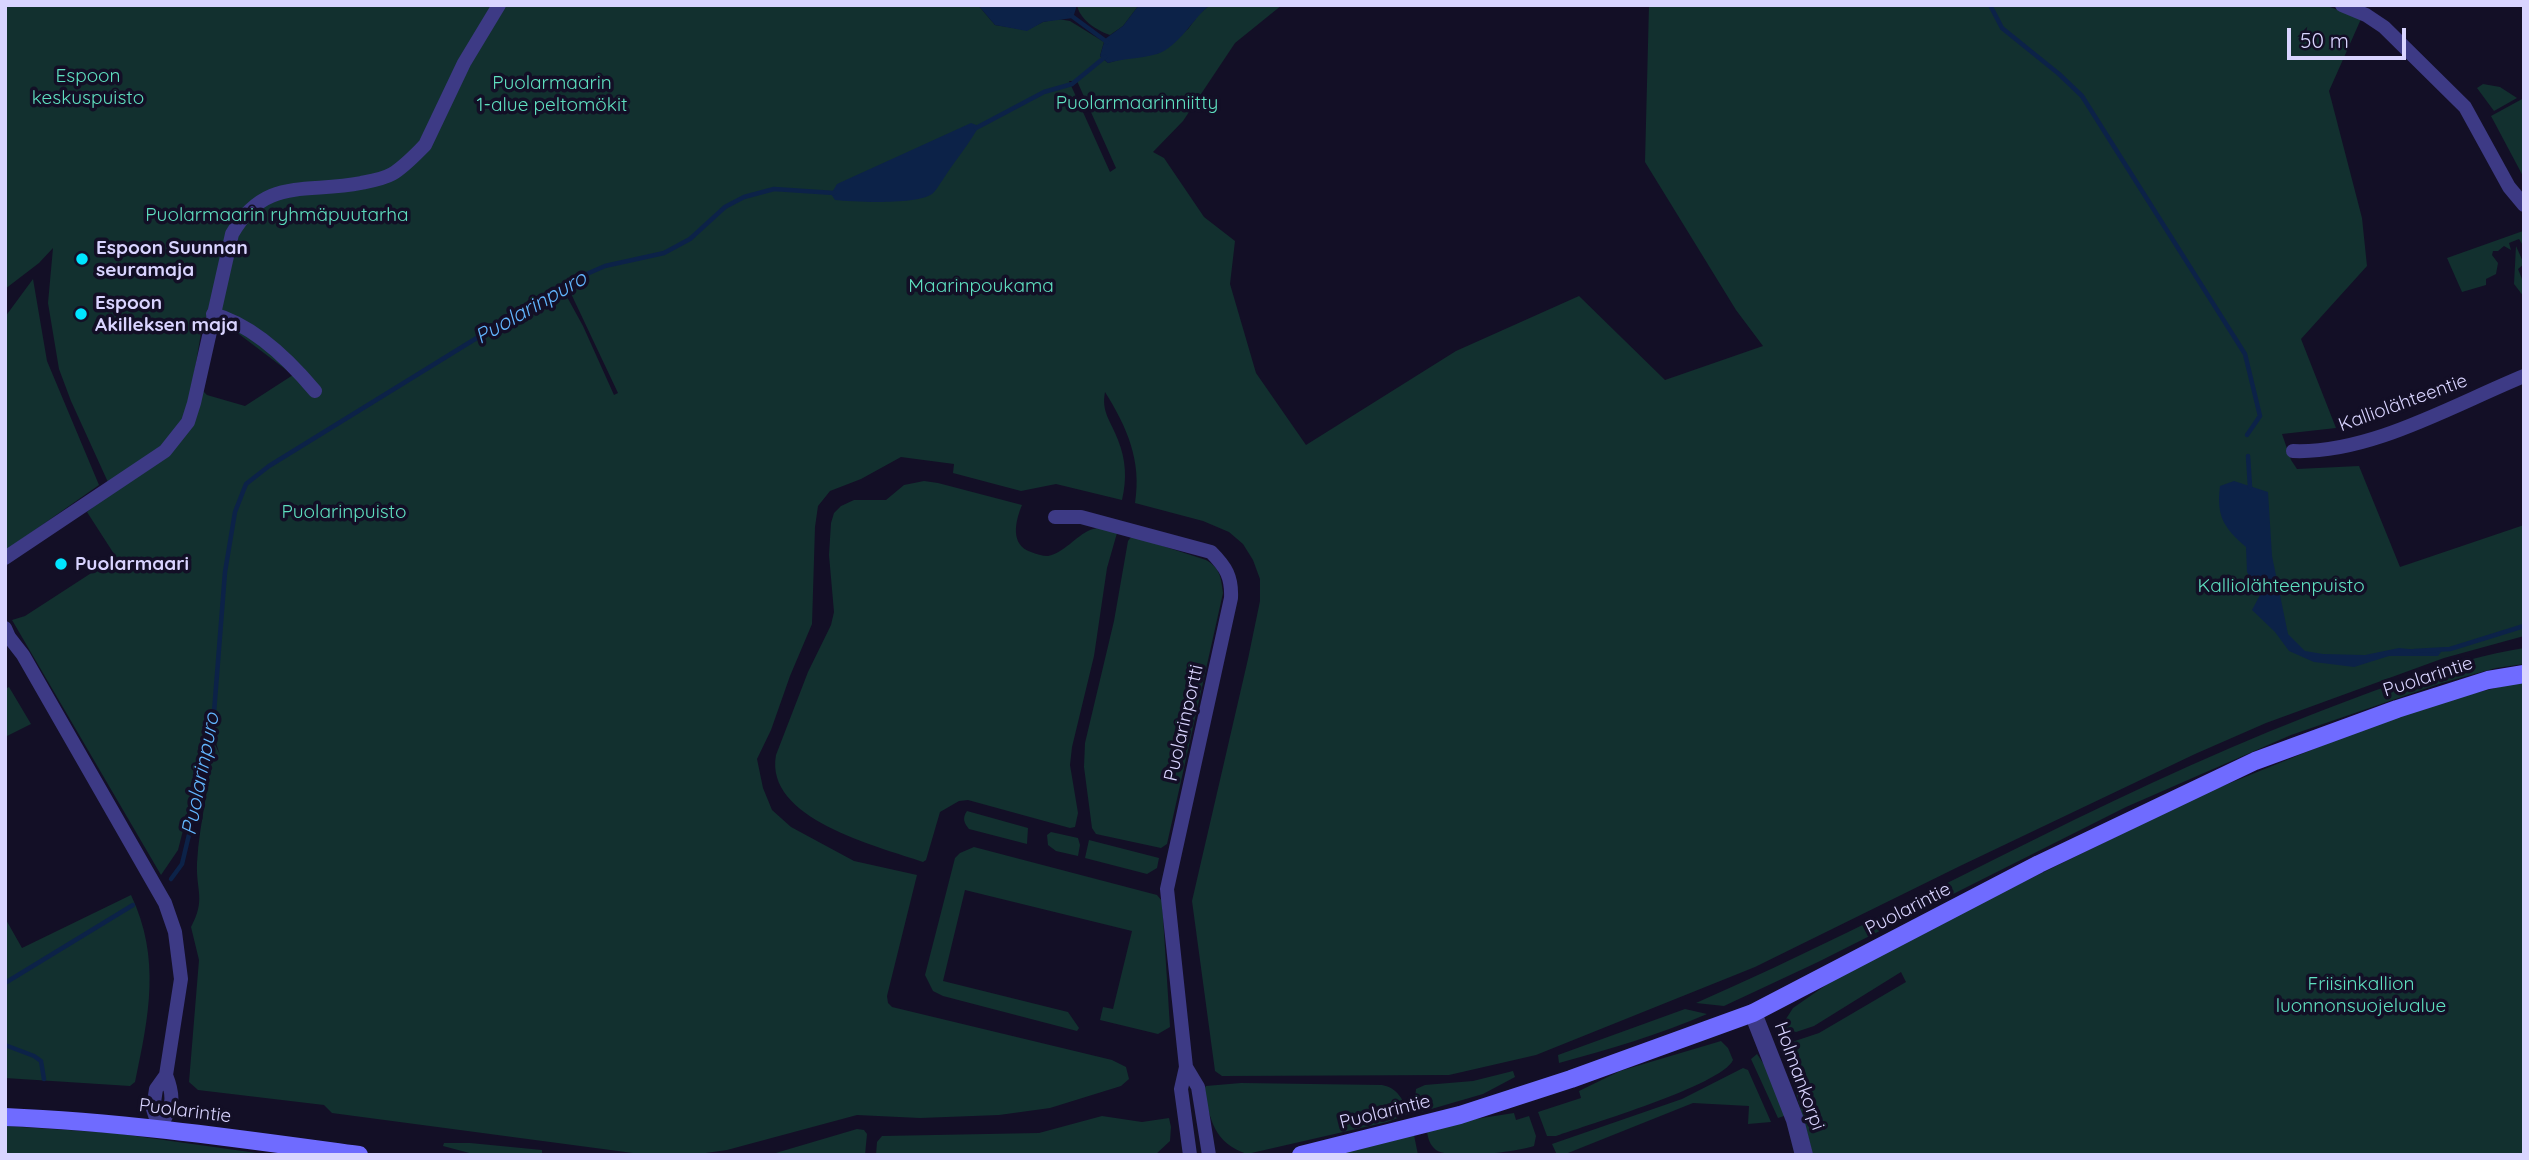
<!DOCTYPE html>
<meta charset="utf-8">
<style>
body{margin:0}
#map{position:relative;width:2529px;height:1160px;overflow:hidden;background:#130f26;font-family:Quicksand,sans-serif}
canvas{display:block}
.frame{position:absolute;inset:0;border:7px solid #d9d4ff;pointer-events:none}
.scale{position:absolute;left:2287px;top:28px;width:119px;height:32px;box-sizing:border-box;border:4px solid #d9d4ff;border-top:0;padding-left:9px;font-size:21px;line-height:24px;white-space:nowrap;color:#d9d4ff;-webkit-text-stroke:5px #130f26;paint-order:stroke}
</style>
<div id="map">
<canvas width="2529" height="1160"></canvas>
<div class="frame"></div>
<div class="scale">50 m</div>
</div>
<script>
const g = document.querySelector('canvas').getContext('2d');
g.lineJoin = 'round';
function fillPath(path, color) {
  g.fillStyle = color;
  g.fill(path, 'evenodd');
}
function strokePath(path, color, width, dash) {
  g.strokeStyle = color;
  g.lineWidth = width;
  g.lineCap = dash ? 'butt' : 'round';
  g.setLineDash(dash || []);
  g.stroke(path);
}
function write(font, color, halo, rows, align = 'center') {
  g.font = font + ' Quicksand,sans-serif';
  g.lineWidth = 7;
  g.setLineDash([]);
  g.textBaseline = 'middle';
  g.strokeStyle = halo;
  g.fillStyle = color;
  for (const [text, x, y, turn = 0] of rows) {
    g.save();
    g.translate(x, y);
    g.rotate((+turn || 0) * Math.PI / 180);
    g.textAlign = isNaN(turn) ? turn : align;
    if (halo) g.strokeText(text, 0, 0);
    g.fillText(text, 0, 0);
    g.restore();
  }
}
const green = new Path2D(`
 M 5,5 L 978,5 L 995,25 L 1027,30 L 1043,22 L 1058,19 L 1070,21 L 1104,42 L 1100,56 L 1108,63 L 1125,58 L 1159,53 L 1188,29 L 1199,14 L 1210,5 L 1282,5 L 1235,43 L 1183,121 L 1153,152 L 1164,158 L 1204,217 L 1235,241 L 1230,284 L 1256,373 L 1306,445 L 1456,351 L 1579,296 L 1665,380 L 1763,346 L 1736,310 L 1645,162 L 1649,5 L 2325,5 L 2361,19 L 2329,91 L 2362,218 L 2367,266 L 2301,339 L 2336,428 L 2282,434 L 2291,460 L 2297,469 L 2359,466 L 2400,567 L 2524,525 L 2524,636 L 2444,658 L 2266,723 L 2195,754 L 1960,866 L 1755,967 L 1536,1055 L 1449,1075 L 1222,1076 L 1215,1071 L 1192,901 L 1248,659 L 1260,601 L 1260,579 L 1253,560 L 1243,544 L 1229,532 L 1203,521 L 1135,503 C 1142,461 1127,427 1105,392 C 1101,412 1111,421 1118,440 C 1126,460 1127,479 1122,500 L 1056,484 L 1021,491 L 953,473 L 954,464 L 901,457 L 861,479 L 830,491 L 818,506 L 815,527 L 812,624 L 790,676 L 771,730 L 757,759 L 763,788 L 772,810 L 791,827 L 854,861 L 917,875 L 887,996 L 888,1003 L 892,1007 L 1112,1060 L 1126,1067 L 1129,1079 L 1121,1086 L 1050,1108 L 999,1115 L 920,1118 L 857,1115 L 727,1150 L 691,1155 L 648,1155 L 332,1113 L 324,1105 L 198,1090 L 189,1082 L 199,960 L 191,927 C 206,899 196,892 197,863 C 199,821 212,780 212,738 L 220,755 L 211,728 L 210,739 L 205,744 L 178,850 L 161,875 L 12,620 L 25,616 L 116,557 L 87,512 L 112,491 L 71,401 L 59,369 L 48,303 L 53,248 L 39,263 L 5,289 ZM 1069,81 L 1077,81 L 1116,168 L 1110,172 ZM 566,283 L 618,393 L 614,395 L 583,326 L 561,286 ZM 203,321 L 227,325 L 293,375 L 245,406 L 207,395 L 193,381 Z
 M 1077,5 L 1139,5 L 1123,26 L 1110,35 C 1096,30 1080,20 1077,5 Z
 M 2483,84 L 2500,87 L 2517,98 L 2494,111 L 2477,88 Z
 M 2524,98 L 2524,178 L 2491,116 Z
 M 2523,231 L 2524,247 L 2519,239 L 2509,243 L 2511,250 L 2504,246 L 2498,251 L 2493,251 L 2492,255 L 2498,263 L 2496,274 L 2486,279 L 2486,285 L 2462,292 L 2447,258 Z
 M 2516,246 L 2524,264 L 2518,269 L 2524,284 L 2524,297 L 2514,284 Z
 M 33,279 L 47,361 L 99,485 L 5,551 L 5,317 Z
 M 924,481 L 938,483 L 1022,505 C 1015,522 1010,545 1031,552 C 1036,554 1042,556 1048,556 C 1064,553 1076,536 1090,530 C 1100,526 1108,530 1117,533 L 1107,568 L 1094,656 L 1072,747 L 1070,765 L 1078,813 L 1075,827 L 1070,828 L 968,800 L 959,801 L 940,812 L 926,860 L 923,862 C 877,846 764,819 776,755 L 808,672 L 831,625 L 834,612 L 829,555 L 831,523 L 834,513 L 841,506 L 854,500 L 886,500 L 904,485 Z
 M 1132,536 L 1206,560 C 1220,568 1221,577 1223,593 L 1167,844 L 1161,848 L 1096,834 L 1092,828 L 1084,767 L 1085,743 L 1114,621 L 1128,541 Z
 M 2524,648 L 2524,664 L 2496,668 L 2442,683 L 2291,735 L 2126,807 L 1818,962 L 1724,1006 L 1696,1003 C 1902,913 2097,798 2308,716 C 2377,690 2450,660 2524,648 Z
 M 2524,681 L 2524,1155 L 1813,1155 L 1783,1045 L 1819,1033 L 1906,982 L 1901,972 L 1814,1026 L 1796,1032 L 1783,1028 L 1784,1022 L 1793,1008 L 1826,985 L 1891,947 L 2203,794 L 2331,742 L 2443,701 Z
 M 9,687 L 31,724 L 5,737 L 5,689 Z
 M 967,811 L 1028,828 L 1027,844 L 969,829 C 964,823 962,818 967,811 Z
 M 1051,832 L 1078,838 L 1080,845 L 1078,856 L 1056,851 L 1048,845 L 1047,835 Z
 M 1089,840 L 1159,858 L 1157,868 L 1147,874 L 1085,858 Z
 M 974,847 L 1157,895 L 1162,901 L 1170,1027 L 1158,1034 L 1100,1020 L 1103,1007 L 1113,1009 L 1132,931 L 965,890 L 943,981 L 1068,1012 L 1079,1028 L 1077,1031 L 943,996 L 933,991 L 925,975 L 955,858 L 960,853 Z
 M 131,895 C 161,958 149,1016 135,1082 L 130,1086 L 5,1078 L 5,918 L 22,948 Z
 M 1685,1009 L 1707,1014 C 1659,1035 1609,1049 1559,1063 L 1558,1055 Z
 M 1721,1041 L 1728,1048 L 1733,1060 C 1722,1085 1587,1125 1556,1136 L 1547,1136 L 1538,1112 L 1581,1098 L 1579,1091 L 1620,1071 Z
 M 1757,1054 L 1769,1072 L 1787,1115 L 1778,1118 L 1751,1059 Z
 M 1743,1068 L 1748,1070 L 1771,1122 L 1748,1124 L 1749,1106 L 1693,1103 L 1563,1155 L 1557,1155 L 1552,1144 L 1682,1099 Z
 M 1513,1071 L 1515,1077 L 1483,1094 L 1421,1112 L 1415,1099 L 1416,1089 L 1425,1085 L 1473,1081 Z
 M 1241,1083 L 1382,1085 C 1398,1088 1403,1100 1409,1114 L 1387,1122 L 1247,1154 C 1214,1143 1210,1120 1204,1089 L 1206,1086 Z
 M 1514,1113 L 1516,1120 L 1529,1116 L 1536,1136 L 1534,1146 C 1516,1152 1452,1160 1436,1150 C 1430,1145 1428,1139 1427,1131 L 1456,1122 Z
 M 1102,1116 L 1142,1122 L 1169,1118 L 1171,1127 L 1170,1141 L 1155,1155 L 876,1155 L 877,1142 L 882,1136 L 1039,1133 Z
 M 5,1126 L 114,1133 L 271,1155 L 5,1155 Z
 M 857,1129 L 864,1130 L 867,1134 L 865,1155 L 769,1155 Z
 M 1414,1135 L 1418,1155 L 1334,1155 Z
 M 444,1143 L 470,1143 L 542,1150 L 542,1155 L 477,1155 L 443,1146 Z`);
const water = new Path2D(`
 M 978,5 L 1077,5 L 1073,18 L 1043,22 L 1027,31 L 995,25 Z
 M 1139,5 L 1210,5 C 1192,19 1179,47 1157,54 C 1141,59 1124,58 1108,63 L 1100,56 L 1105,39 L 1123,26 Z
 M 971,123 L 979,126 C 970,143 953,163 942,181 C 939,185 936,191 932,194 C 917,205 855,202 835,200 L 831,194 L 837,184 Z
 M 2234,481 L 2268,492 L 2272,556 L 2288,634 L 2305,651 L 2323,654 L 2365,655 L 2399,648 L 2441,652 L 2438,656 L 2389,656 L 2354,667 L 2314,662 L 2289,651 L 2275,632 L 2252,610 L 2260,595 L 2247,572 L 2246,547 C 2224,528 2216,516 2220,486 Z`);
const stream = new Path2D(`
 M 1990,5 L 2002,28 L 2059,74 L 2082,96 L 2245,354 L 2260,416 L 2247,435
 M 1069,14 L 1107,42
 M 976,128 L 1044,92 L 1072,84 L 1105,57
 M 2248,456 L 2250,487
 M 2414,651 L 2450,649 L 2524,626
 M 171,879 L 182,864 L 212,738 L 225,572 L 235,512 L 246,484 L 269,466 L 566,283 L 605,266 L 664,253 L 690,239 L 725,207 L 744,197 L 774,189 L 834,193
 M 5,983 L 133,905
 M 5,1045 L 34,1056 L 41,1061 L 44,1079`);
const minor = new Path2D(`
 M 2342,5 L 2366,15 L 2384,27 L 2465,107 L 2509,187 L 2524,205
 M 213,314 C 254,325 289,360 315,391
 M 2293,451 C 2370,454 2453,405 2524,376
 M 1055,517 L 1081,517 L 1211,552 C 1226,567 1232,577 1231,598 L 1167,889 L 1186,1067 L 1181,1089 L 1190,1155
 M 5,558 L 165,451 L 188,422 L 194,403 L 232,234 C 265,176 306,194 361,183 C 371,181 383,179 392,174 C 404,167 415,155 425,145 L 464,63 L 499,5
 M 5,628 L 9,637 L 23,655 L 165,903 L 175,932 L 181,979 L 166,1075 L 156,1089 L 153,1109 L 159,1128
 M 1186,1067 L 1198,1087 L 1209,1155
 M 159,1128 C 173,1107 175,1098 166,1075`);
const tertiary = new Path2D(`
 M 1753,1013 L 1795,1120 L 1804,1155`);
const secondary = new Path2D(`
 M 5,1117 C 124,1122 241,1139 359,1155
 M 1301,1155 L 1460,1115 L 1571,1079 L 1753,1013 L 2039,864 L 2255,761 L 2397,709 L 2488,680 L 2524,674`);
const markers = [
 [82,259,7,"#00e5ff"],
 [81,314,7,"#00e5ff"],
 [61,564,7,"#00e5ff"]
];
const parkNames = [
 ["Espoon",88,76],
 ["keskuspuisto",88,98],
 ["Puolarmaarin",552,83],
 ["1-alue peltomökit",552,105],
 ["Puolarmaarinniitty",1137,103],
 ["Puolarmaarin ryhmäpuutarha",277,215],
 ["Maarinpoukama",981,286],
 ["Puolarinpuisto",344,512],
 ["Kalliolähteenpuisto",2281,586],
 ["Friisinkallion",2361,984],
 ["luonnonsuojelualue",2361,1006]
];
const poiNames = [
 ["Espoon Suunnan",96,248],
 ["seuramaja",96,270],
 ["Espoon",95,303],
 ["Akilleksen maja",95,325],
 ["Puolarmaari",75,564]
];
const streetNames = [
 ["Kalliolähteentie",2403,403,-20],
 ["Puolarintie",2428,677,-18],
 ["Puolarinportti",1184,723,-77],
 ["Puolarintie",1908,909,-27],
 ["Holmankorpi",1799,1076,70],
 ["Puolarintie",185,1111,7],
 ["Puolarintie",1385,1112,-14]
];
const waterNames = [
 ["Puolarinpuro",531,308,-30],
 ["Puolarinpuro",201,774,-79]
];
fillPath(green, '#12302f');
fillPath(water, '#0c2248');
strokePath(stream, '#0c2248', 4.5);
strokePath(minor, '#3d3a85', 14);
strokePath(tertiary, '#3d3a85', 18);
strokePath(secondary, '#6f6bff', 18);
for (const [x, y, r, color] of markers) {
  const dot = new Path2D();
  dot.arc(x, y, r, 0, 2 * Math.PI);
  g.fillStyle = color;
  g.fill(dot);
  strokePath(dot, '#130f26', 2.5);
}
write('19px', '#5fe0c0', '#130f26', parkNames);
write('bold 19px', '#d9d4ff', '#130f26', poiNames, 'left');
write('19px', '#d9d4ff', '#130f26', streetNames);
write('italic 21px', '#62b6ff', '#130f26', waterNames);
</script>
